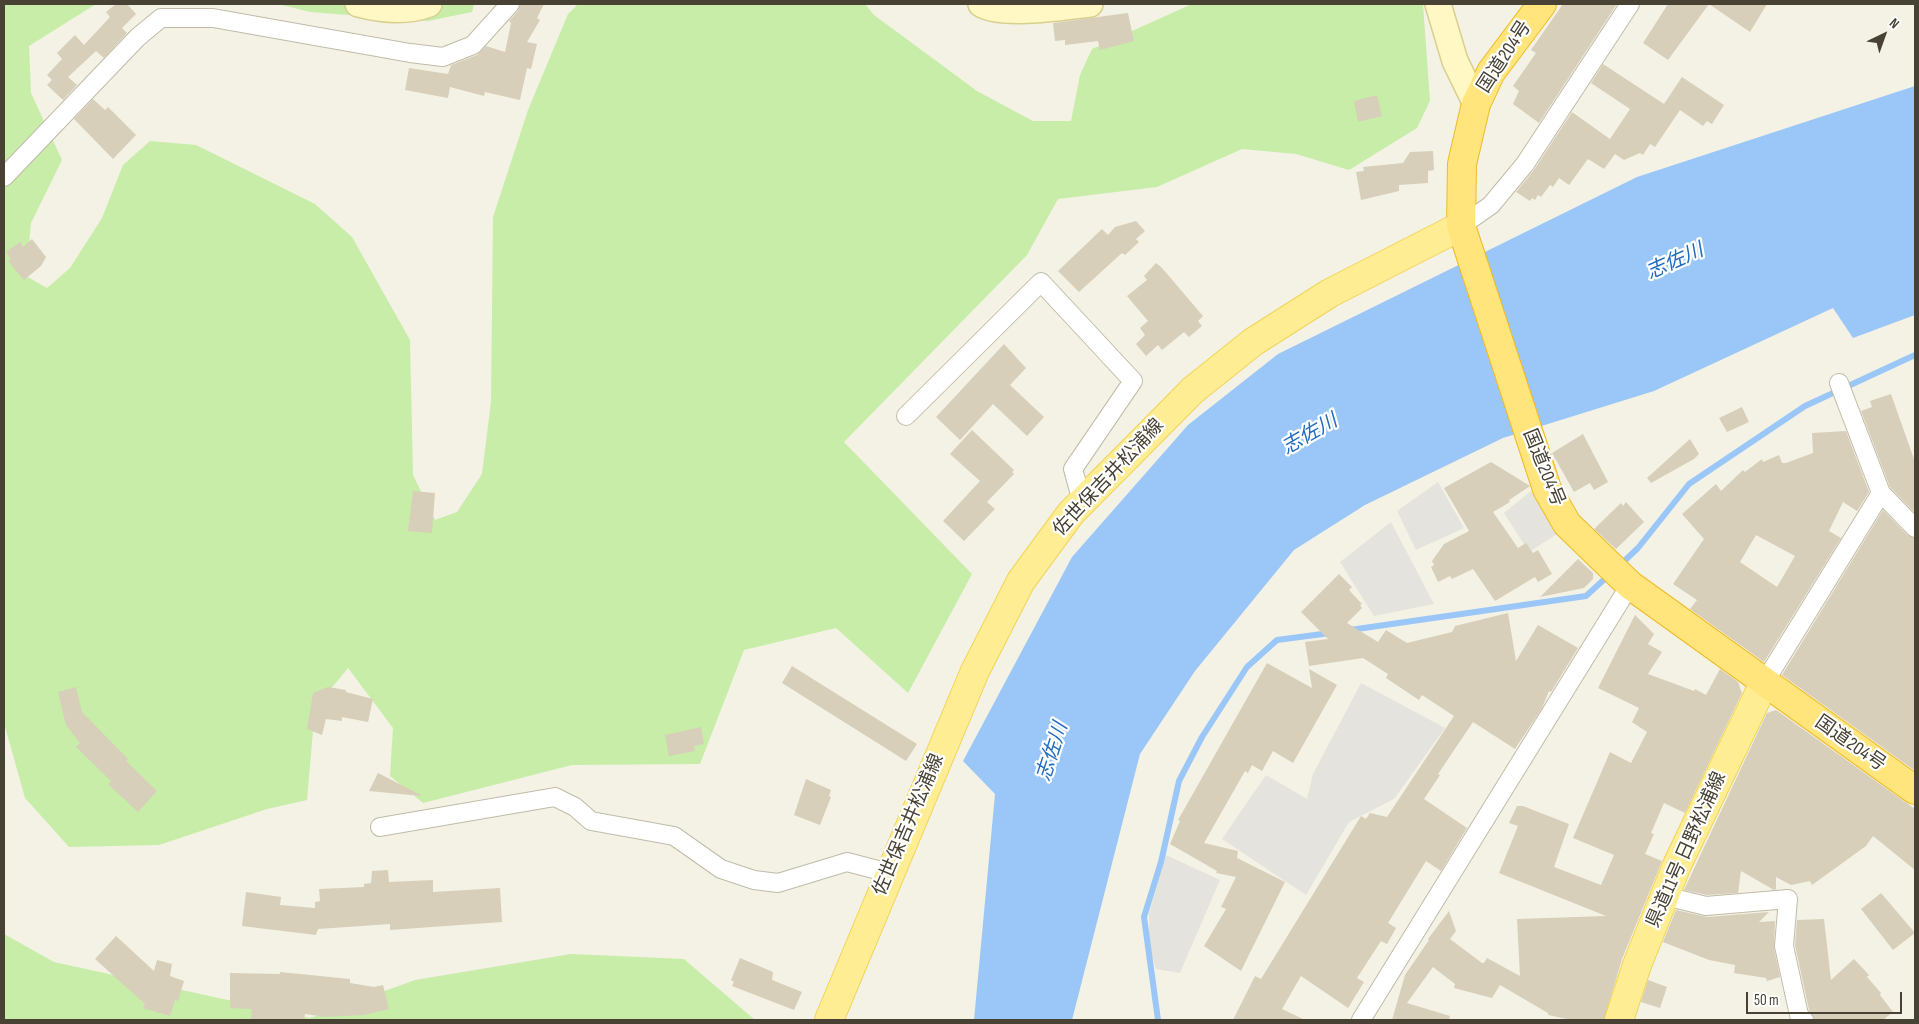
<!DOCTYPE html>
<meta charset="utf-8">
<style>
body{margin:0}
#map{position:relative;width:1919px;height:1024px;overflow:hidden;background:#f4f2e5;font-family:"Sofia Sans Condensed",sans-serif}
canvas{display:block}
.frame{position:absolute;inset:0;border:5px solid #484234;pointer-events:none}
.north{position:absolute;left:1859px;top:10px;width:50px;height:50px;-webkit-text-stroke:4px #fff;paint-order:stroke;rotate:42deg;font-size:14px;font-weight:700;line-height:20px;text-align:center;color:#484234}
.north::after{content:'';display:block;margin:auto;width:18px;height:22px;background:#484234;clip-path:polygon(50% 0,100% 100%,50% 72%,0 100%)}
.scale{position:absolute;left:1746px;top:992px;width:156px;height:22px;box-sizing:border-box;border:2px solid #484234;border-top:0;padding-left:6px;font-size:15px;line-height:18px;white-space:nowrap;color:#484234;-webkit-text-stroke:4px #fff;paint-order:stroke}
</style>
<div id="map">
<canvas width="1919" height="1024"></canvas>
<div class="frame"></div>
<div class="north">N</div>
<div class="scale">50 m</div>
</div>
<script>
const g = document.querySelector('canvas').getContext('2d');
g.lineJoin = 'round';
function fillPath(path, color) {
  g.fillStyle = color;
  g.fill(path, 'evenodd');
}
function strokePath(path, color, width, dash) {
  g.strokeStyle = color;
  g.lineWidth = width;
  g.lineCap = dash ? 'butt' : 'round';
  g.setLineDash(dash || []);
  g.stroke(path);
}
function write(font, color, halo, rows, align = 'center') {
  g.font = font + ' "Sofia Sans Condensed","Noto Sans JP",sans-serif';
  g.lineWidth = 4.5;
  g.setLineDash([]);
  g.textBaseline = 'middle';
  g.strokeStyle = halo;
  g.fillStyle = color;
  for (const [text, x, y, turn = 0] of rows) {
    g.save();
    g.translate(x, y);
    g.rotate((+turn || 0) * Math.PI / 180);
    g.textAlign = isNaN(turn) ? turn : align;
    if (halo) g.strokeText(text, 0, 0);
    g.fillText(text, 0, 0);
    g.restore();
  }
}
const green = new Path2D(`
 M 4,4 L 96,4 L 29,46 L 31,93 L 62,160 L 31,223 L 26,276 L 47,288 L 70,268 L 102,218 L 123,165 L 150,141 L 196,145 L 315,204 L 352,237 L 410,340 L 413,475 L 435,520 L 457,512 L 482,474 L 491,402 L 493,217 L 528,110 L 568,14 L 578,4 L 865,4 L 874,15 L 977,91 L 1033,121 L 1071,121 L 1080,75 L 1092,49 L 1192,4 L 1423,4 L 1430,101 L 1417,128 L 1349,170 L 1296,154 L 1242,149 L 1157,187 L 1058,199 L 1027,255 L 844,442 L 972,574 L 908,693 L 836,628 L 744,650 L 700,764 L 572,765 L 423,803 L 390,776 L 393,728 L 348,668 L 315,708 L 307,800 L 267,809 L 159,845 L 69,847 L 25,798 L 4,723 Z
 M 278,4 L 474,4 L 472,12 L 428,21 L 310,12 Z
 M 4,934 L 54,962 L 310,1018 L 415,980 L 571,954 L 684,959 L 755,1020 L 4,1020 Z`);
const parking = new Path2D(`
 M 1438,482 L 1464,528 L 1416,550 L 1397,511 Z
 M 1531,491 L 1557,534 L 1529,552 L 1504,513 Z
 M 1391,522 L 1434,604 L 1374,616 L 1340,562 Z
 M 1361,683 L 1445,728 L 1394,799 L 1349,822 L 1306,895 L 1222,839 L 1266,775 L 1307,799 L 1313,774 Z
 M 1166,855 L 1220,880 L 1180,973 L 1156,969 L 1149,946 L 1149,914 Z`);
const water = new Path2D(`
 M 1915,86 L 1915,315 L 1853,338 L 1833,308 L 1654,391 L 1503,438 L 1365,505 L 1294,550 L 1195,671 L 1140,754 L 1072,1020 L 974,1020 L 995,794 L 963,761 L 1072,557 L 1188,425 L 1278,354 L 1637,177 Z`);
const stream = new Path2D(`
 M 1618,567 L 1638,548 L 1689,484 L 1805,406 L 1915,355
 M 1350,630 L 1586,596 L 1609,575
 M 1158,1020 L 1144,917 L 1161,862 L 1179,781 L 1202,737 L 1247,667 L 1277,640 L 1330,633`);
const building = new Path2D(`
 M 116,4 L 127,4 L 136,14 L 122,28 L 127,33 L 104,58 L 96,51 L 68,77 L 77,85 L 63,100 L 47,85 L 52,80 L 47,75 L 62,59 L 57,53 L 75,35 L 84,45 L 110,17 L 106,12 Z
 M 520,4 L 544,4 L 537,18 L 540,20 L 527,42 L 537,44 L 531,69 L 527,68 L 520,100 L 485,92 L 484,96 L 450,87 L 448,98 L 405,90 L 409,68 L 448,74 L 451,65 L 477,55 L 486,46 L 505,52 L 511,23 L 509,21 L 518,11 Z
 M 1563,4 L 1617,4 L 1539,123 L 1513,104 L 1519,91 L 1513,86 L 1536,53 L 1531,50 Z
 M 1668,4 L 1709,4 L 1668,60 L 1643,43 Z
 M 1709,4 L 1767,4 L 1750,32 Z
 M 1128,13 L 1134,41 L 1100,50 L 1098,41 L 1065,45 L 1065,40 L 1055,41 L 1053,23 Z
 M 1603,64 L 1664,104 L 1682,77 L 1724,105 L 1712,124 L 1707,121 L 1703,126 L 1680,110 L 1655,147 L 1650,144 L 1643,155 L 1640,153 L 1624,160 L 1615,154 L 1604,169 L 1588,159 L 1569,185 L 1559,178 L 1553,187 L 1550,185 L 1541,197 L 1538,195 L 1535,200 L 1532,198 L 1530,201 L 1516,192 L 1534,170 L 1572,112 L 1610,139 L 1630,109 L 1591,83 Z
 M 1377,95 L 1382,116 L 1358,122 L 1354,101 Z
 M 93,99 L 105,110 L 108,107 L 136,135 L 113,159 L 74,119 Z
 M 1433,151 L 1434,170 L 1428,171 L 1428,183 L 1399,185 L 1399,191 L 1361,200 L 1356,172 L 1364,171 L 1363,167 L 1403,163 L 1410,152 Z
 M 1136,221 L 1145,231 L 1136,239 L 1139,242 L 1125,255 L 1122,253 L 1079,292 L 1058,271 L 1102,229 L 1108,235 L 1115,227 Z
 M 32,239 L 46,257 L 41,266 L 24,280 L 8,261 L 11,259 L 6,252 L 20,242 L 23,247 Z
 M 1156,263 L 1162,268 L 1203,316 L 1198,321 L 1202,326 L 1189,337 L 1184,332 L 1162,350 L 1158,345 L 1146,356 L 1136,344 L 1145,335 L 1140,328 L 1148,321 L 1127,296 L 1147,280 L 1144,276 Z
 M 1004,344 L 1026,368 L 1010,385 L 1044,417 L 1027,436 L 993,404 L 960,440 L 936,417 Z
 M 1891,394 L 1915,462 L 1915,513 L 1890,487 L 1861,411 L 1872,407 L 1870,401 Z
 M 1742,407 L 1749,422 L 1727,432 L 1719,418 Z
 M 972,430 L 1014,470 L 1012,472 L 1014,474 L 987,502 L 995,509 L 964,541 L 943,521 L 980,481 L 950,454 Z
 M 1846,431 L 1869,492 L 1857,511 L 1843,502 L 1829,531 L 1841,538 L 1764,662 L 1690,609 L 1697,600 L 1673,584 L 1704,539 L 1682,514 L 1716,484 L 1721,491 L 1743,470 L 1745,472 L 1762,459 L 1763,462 L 1779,455 L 1782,463 L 1786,463 L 1813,453 L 1812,433 ZM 1756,535 L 1795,556 L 1777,587 L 1740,562 Z
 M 1583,434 L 1608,482 L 1594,490 L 1590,483 L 1574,492 L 1552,453 Z
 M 1690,439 L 1699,454 L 1694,459 L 1651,483 L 1647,478 Z
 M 1491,462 L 1530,486 L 1509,500 L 1510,502 L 1493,512 L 1518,548 L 1526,543 L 1533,553 L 1538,550 L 1552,574 L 1538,582 L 1535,577 L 1495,601 L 1473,569 L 1452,579 L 1450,576 L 1438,582 L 1431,567 L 1434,565 L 1432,561 L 1444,544 L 1469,531 L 1444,488 Z
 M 413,491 L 435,493 L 432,533 L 408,531 Z
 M 1626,502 L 1644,522 L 1616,549 L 1594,529 L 1621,503 L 1623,506 Z
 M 1883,510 L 1907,535 L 1915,538 L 1914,770 L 1782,675 Z
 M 1578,559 L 1593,573 L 1593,579 L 1584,588 L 1540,597 Z
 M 1339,574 L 1352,587 L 1349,590 L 1362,604 L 1360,605 L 1362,608 L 1347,623 L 1378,642 L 1386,630 L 1407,643 L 1452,632 L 1455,626 L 1508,613 L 1516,661 L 1538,625 L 1578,648 L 1551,692 L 1549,691 L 1542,708 L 1515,749 L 1473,722 L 1438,774 L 1440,775 L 1424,799 L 1467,828 L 1441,871 L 1426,861 L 1388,923 L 1396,928 L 1387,944 L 1381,941 L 1357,978 L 1364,982 L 1348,1008 L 1301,976 L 1282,1009 L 1305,1020 L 1233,1020 L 1255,976 L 1261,979 L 1361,816 L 1366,819 L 1370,813 L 1387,817 L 1454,716 L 1422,695 L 1419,700 L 1386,678 L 1388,674 L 1363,658 L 1309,666 L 1305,642 L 1328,639 L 1301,612 Z
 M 1635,615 L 1654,634 L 1648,644 L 1662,652 L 1648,674 L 1694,691 L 1695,689 L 1706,695 L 1720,669 L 1738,682 L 1742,693 L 1685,813 L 1664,803 L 1651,833 L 1654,834 L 1645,854 L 1662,861 L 1622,959 L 1604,1020 L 1572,1020 L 1548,1015 L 1548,1013 L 1500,985 L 1492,998 L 1454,988 L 1455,984 L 1433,967 L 1407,1003 L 1450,1016 L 1449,1020 L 1392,1020 L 1405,975 L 1429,940 L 1428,939 L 1449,911 L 1456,931 L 1450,939 L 1482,963 L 1484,963 L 1487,958 L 1520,976 L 1517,919 L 1606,916 L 1499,873 L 1518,826 L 1509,823 L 1517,806 L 1523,806 L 1569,824 L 1554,867 L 1601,885 L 1614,855 L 1573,838 L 1610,752 L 1631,763 L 1647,732 L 1632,722 L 1639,708 L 1598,688 Z
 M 1267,663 L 1312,688 L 1309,669 L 1337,685 L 1293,763 L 1273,751 L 1262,771 L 1252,765 L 1248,773 L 1245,771 L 1204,843 L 1238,851 L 1237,858 L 1285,882 L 1241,971 L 1204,946 L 1226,909 L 1221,907 L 1236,877 L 1216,873 L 1217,871 L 1170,844 L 1180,821 L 1178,820 Z
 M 792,666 L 917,744 L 906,761 L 782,683 Z
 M 76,687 L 82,712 L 128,759 L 126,761 L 157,791 L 138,812 L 108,784 L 111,781 L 76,747 L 80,743 L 66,725 L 58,692 Z
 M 328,687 L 346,690 L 346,692 L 373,699 L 368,722 L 342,717 L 342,721 L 326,719 L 322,735 L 307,729 L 313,693 Z
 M 1776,710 L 1915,809 L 1915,870 L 1873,836 L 1866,846 L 1812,885 L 1810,881 L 1791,885 L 1776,877 L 1776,889 L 1774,890 L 1741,871 L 1738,893 L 1707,895 L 1684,890 L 1767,713 Z
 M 701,727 L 704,744 L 694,746 L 695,751 L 669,756 L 665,735 Z
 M 378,773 L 421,795 L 421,796 L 369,791 Z
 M 806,779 L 831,790 L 829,796 L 831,797 L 820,825 L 794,815 Z
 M 388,870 L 389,882 L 433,880 L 433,892 L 500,888 L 502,922 L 390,930 L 390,924 L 318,929 L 316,935 L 242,926 L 246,892 L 281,897 L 280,905 L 315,908 L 315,902 L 320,901 L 319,889 L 364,887 L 364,884 L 371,883 L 372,871 Z
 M 1881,893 L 1915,933 L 1893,950 L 1861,909 Z
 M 1676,910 L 1707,917 L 1769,912 L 1759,922 L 1775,921 L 1774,948 L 1780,977 L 1767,981 L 1766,978 L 1734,973 L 1735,965 L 1709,960 L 1663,942 Z
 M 1824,919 L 1831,980 L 1854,959 L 1869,975 L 1867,977 L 1881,993 L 1880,995 L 1893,1012 L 1883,1020 L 1814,1020 L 1809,1010 L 1795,945 L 1797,920 Z
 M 116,936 L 154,971 L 157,960 L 172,964 L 170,976 L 184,981 L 178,1001 L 175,1000 L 170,1016 L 143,1008 L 145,1004 L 95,959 Z
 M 740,958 L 773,972 L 772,980 L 802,992 L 794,1010 L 732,986 L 734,982 L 731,980 Z
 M 280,972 L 350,979 L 350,983 L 374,987 L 383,985 L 389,1009 L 364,1015 L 325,1017 L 305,1014 L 304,1020 L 251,1020 L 252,1009 L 230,1008 L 230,973 L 280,974 Z
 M 1648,980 L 1667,987 L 1660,1008 L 1641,1002 Z`);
const minor = new Path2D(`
 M 4,177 L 138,37 L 161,18 L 213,18 L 410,53 L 443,57 L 473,45 L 510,4
 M 1461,226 L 1491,205 L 1525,164 L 1630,4
 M 1839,383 L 1881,493 L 1915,528
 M 906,416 L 1041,282 L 1133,381 L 1073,469 L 1082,502
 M 1764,683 L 1881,493
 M 380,827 L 555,797 L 575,807 L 591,821 L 674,836 L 721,869 L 754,880 L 778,883 L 847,862 L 889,873
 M 1665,896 L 1706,906 L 1788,899 L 1784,946 L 1799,1015 L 1804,1020
 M 1361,1020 L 1630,585`);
const secondary = new Path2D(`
 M 358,4 C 381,10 406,13 429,4
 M 981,4 C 1001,17 1065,7 1090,4
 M 1438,4 L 1455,61 L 1476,104`);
const primary = new Path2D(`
 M 829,1020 L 975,671 L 1021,581 L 1071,513 L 1193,390 L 1253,342 L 1330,293 L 1461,226
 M 1619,1020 L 1637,965 L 1677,865 L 1764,683`);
const trunk = new Path2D(`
 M 1542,4 L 1491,72 L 1476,104 L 1462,164 L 1461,226 L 1547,489 L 1567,524 L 1630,585 L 1915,790`);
const streetNames = [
 ["国道204号",1505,57,-57],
 ["国道204号",1543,468,68],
 ["佐世保吉井松浦線",1109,478,-47],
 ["国道204号",1850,744,35],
 ["佐世保吉井松浦線",909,825,-67],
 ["県道11号 日野松浦線",1687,850,-66]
];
const waterNames = [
 ["志佐川",1675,262,-24],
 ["志佐川",1310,435,-30],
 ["志佐川",1053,752,-72]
];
fillPath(green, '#c7eda9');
fillPath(parking, '#e5e3de');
fillPath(water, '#9ac7f8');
strokePath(stream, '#9ac7f8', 6);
fillPath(building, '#d7cfb9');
strokePath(minor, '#c1bba7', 20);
strokePath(secondary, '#d9cf8f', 28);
strokePath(primary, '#f1d457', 30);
strokePath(trunk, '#efbb25', 30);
strokePath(minor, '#fff', 18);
strokePath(secondary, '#fff7c4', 25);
strokePath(primary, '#ffed93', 28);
strokePath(trunk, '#ffe57c', 28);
write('19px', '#484234', '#fff', streetNames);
write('italic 20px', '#216bc0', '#fff', waterNames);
</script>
